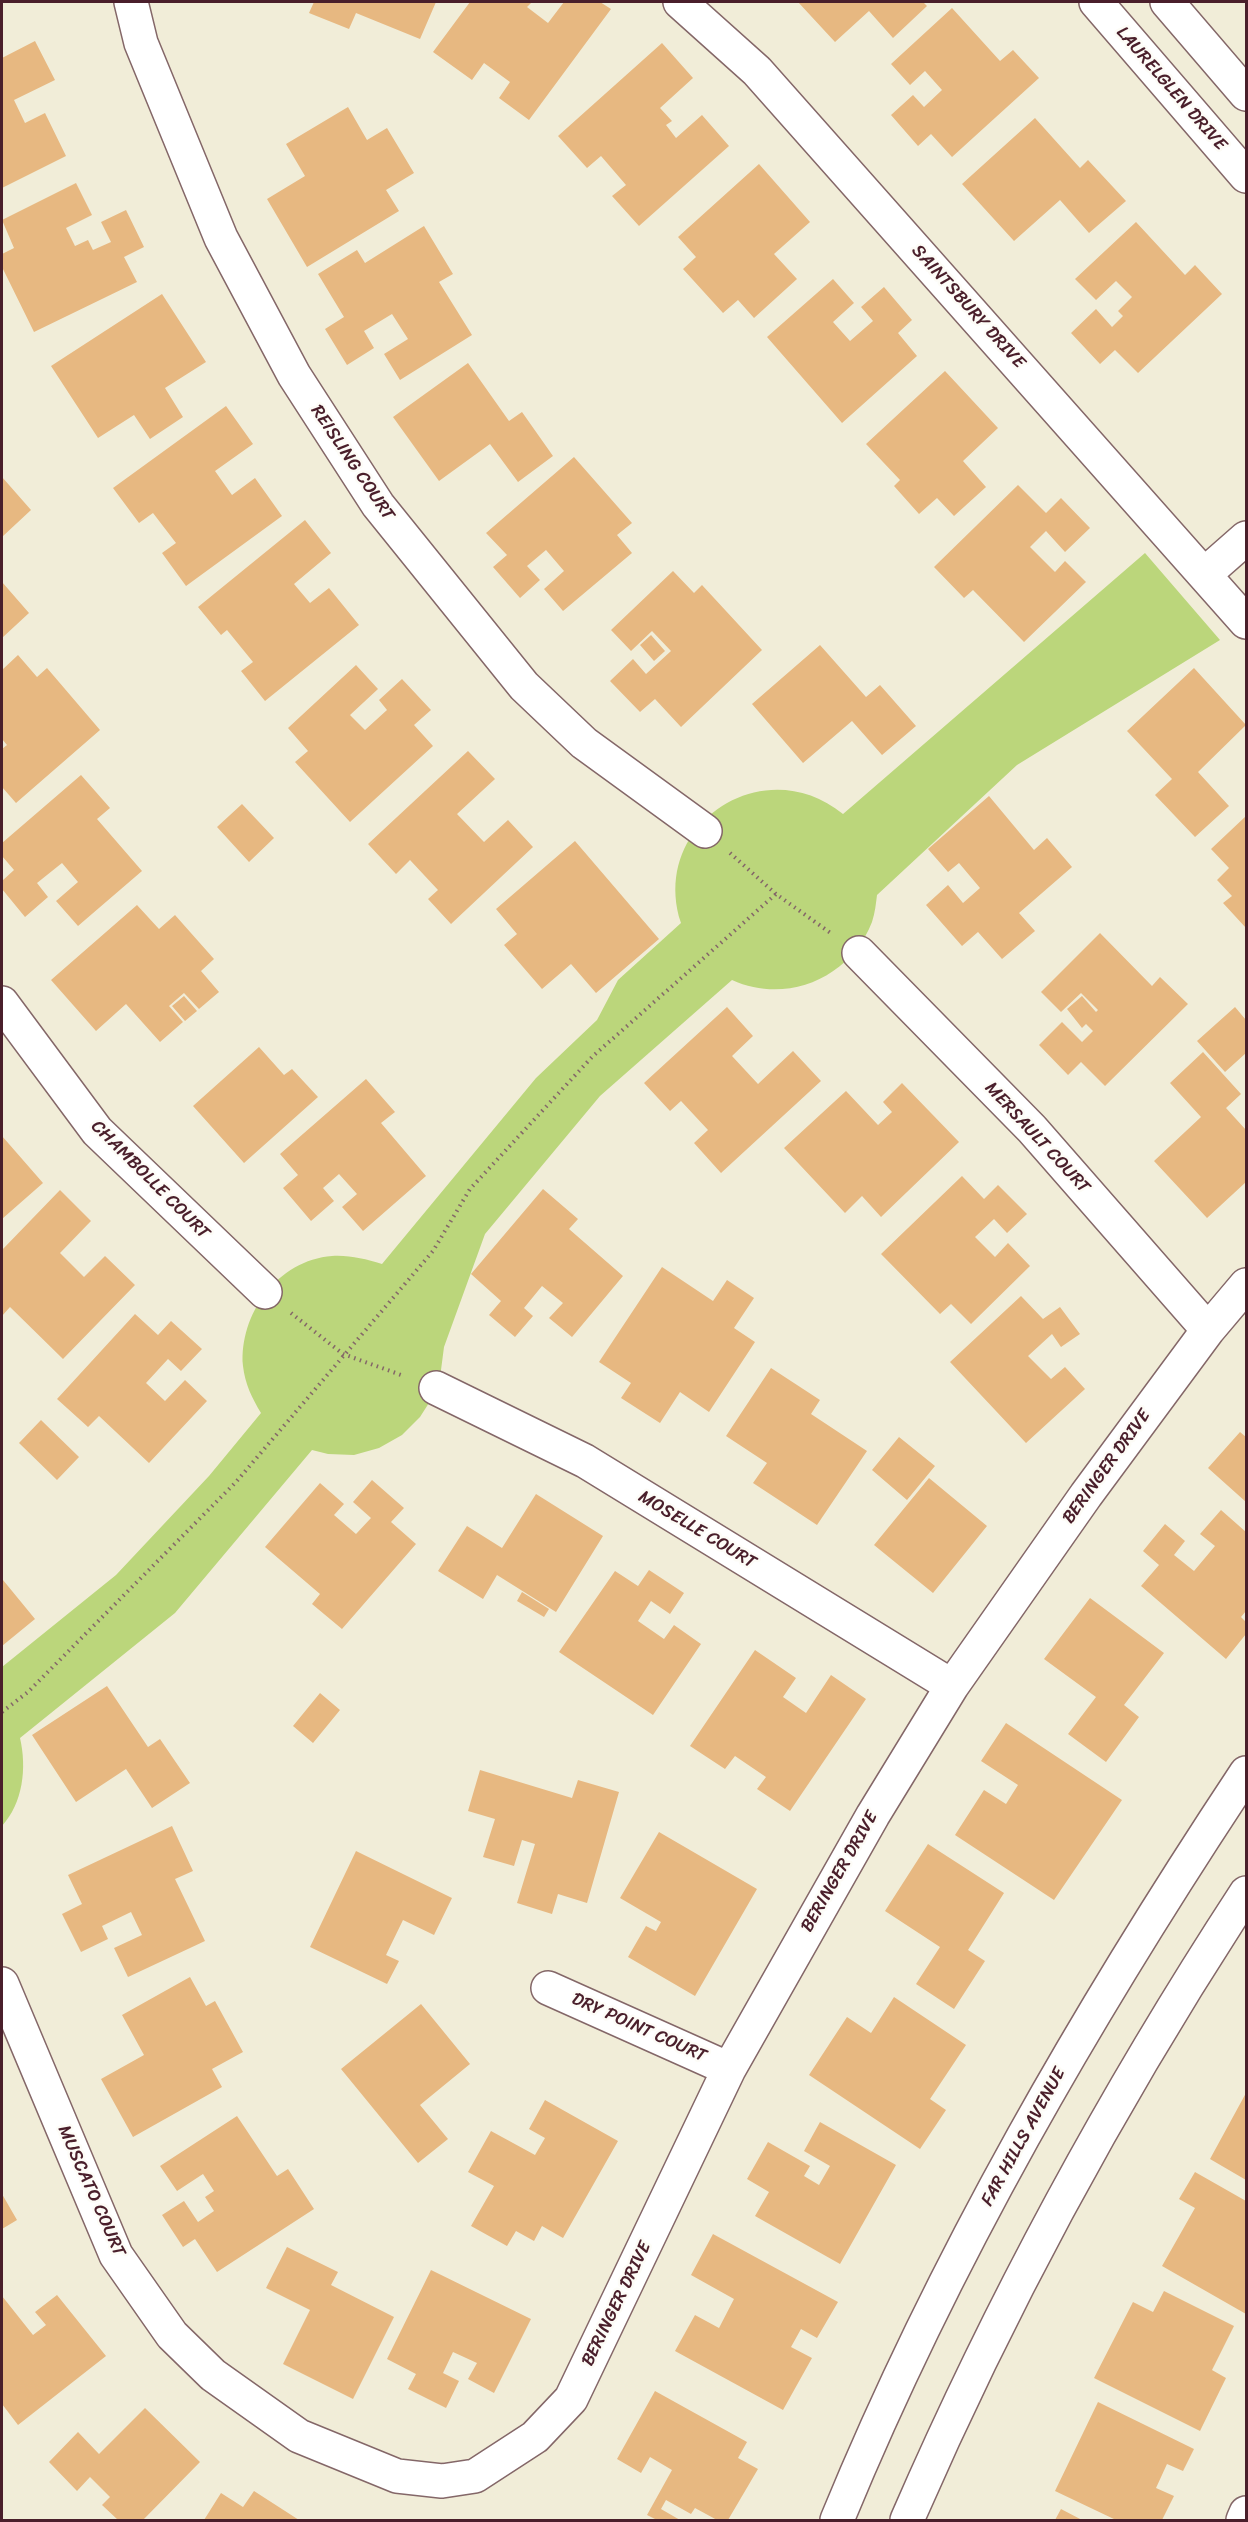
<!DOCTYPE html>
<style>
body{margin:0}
#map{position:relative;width:1248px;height:2522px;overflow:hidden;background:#f1edd8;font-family:Sriracha,sans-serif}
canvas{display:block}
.frame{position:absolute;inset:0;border:3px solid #4a1f2b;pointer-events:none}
</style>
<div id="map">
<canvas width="1248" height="2522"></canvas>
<div class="frame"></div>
</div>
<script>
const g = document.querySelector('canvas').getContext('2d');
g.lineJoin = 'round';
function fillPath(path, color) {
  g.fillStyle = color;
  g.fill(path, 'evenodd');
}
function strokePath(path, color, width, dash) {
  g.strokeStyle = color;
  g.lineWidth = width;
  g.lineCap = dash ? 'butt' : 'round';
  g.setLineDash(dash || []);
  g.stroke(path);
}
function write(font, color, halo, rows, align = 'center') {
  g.font = font + ' Sriracha,sans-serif';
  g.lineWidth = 5;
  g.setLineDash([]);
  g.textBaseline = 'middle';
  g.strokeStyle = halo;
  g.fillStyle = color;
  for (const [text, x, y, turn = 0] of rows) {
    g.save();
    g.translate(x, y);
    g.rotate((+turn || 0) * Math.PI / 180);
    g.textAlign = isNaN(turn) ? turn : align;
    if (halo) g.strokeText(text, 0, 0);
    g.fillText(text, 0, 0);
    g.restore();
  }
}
const green = new Path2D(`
 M 1145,553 L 1220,640 L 1017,765 L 877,895 C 876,903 875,913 872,922 C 850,978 787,1005 732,980 L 600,1096 L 485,1234 L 444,1347 L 441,1370 L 434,1395 L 420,1417 L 402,1435 L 379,1448 L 354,1455 L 328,1454 L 312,1450 L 175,1613 L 20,1738 C 27,1768 23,1803 2,1826 L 2,1667 L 116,1575 L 209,1476 L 261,1413 C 252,1398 245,1384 243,1366 C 239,1314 278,1260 332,1256 C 350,1255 365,1259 382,1264 L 536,1078 L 597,1020 L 618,980 L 681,923 C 649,824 764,749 843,814 Z`);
const building = new Path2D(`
 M 314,2 L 436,2 L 420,39 L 356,13 L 349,29 L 309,13 Z
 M 470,2 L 532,2 L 527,7 L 548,23 L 564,2 L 600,2 L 611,9 L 529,120 L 499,98 L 510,82 L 484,63 L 472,80 L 433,52 Z
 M 798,2 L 923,2 L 927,6 L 893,38 L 869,11 L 835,42 Z
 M 952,8 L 1000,61 L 1013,50 L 1039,78 L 952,157 L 931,134 L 918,146 L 891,115 L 913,95 L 924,107 L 942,90 L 925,71 L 910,85 L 891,64 Z
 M 35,41 L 55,80 L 14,100 L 25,123 L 45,113 L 66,156 L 2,188 L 2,58 Z
 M 662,43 L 693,78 L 660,108 L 672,121 L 666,125 L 676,138 L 702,115 L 729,146 L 639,226 L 612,196 L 626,185 L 601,156 L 587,168 L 558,136 Z
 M 348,107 L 367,140 L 387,128 L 414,173 L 386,190 L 399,211 L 307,267 L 267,199 L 305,176 L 286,144 Z
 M 1035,118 L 1080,168 L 1088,160 L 1126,201 L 1089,233 L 1060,200 L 1014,241 L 962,184 Z
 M 759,164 L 810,222 L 774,254 L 797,279 L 754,318 L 738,300 L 723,313 L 683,269 L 696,257 L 678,237 Z
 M 76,183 L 92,215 L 66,228 L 75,246 L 88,240 L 93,250 L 111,242 L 101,222 L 126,210 L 144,247 L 124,257 L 137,282 L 34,332 L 2,267 L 2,254 L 14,248 L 2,220 Z
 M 1136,222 L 1185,275 L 1195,265 L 1222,294 L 1138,373 L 1115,350 L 1100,364 L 1071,333 L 1096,309 L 1112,327 L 1123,316 L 1118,311 L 1132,297 L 1116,281 L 1096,300 L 1075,279 Z
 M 424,226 L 453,274 L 439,282 L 472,335 L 400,380 L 384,354 L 408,339 L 392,314 L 364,331 L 374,348 L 347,365 L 325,329 L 344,317 L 318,274 L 357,250 L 365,263 Z
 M 833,279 L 854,303 L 833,322 L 850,341 L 873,321 L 861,307 L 884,287 L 912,320 L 898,333 L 917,356 L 842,423 L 767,337 Z
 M 162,294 L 206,362 L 165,388 L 183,417 L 150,439 L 134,415 L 98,438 L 51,366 Z
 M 468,363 L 509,421 L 522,412 L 553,456 L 518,482 L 490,444 L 439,481 L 393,417 Z
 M 945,371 L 998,428 L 963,461 L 986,487 L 954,516 L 937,498 L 919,514 L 894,486 L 900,480 L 866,444 Z
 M 226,406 L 253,444 L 215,471 L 232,495 L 255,478 L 282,516 L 186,586 L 162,553 L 176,543 L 153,513 L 139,523 L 113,488 Z
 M 574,457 L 632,523 L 617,535 L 632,553 L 563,611 L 544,589 L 564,571 L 546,550 L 527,566 L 540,580 L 520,598 L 493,567 L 507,555 L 486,533 Z
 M 2,477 L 31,510 L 2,537 Z
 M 1018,485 L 1046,513 L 1061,498 L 1090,528 L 1065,552 L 1046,531 L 1030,547 L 1055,572 L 1065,561 L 1086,582 L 1024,642 L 973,590 L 964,598 L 934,567 Z
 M 305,520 L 331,553 L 294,584 L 310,603 L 329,588 L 359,625 L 265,701 L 241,671 L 253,662 L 227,630 L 221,635 L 198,607 Z
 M 673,571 L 694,593 L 702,585 L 762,650 L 681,727 L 655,699 L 640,712 L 610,681 L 633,659 L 646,674 L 671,651 L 652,631 L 631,651 L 611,630 Z
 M 2,582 L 29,613 L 2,638 Z
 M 651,635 L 665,651 L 654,661 L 640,645 Z
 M 820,645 L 866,697 L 880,685 L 916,726 L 882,755 L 852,721 L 803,763 L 752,704 Z
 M 18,655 L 37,677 L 47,668 L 100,730 L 16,803 L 2,787 L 2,749 L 7,745 L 2,739 L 2,670 Z
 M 356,665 L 378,689 L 350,715 L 365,730 L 387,710 L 379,700 L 402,679 L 431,710 L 414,725 L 433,746 L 350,822 L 295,762 L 308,751 L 288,728 Z
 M 1194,668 L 1246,725 L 1198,772 L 1229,806 L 1195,837 L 1155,795 L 1172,779 L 1127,731 Z
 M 468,751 L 495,779 L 457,814 L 484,842 L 508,820 L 533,847 L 451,924 L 428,899 L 438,890 L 410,860 L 396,874 L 368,844 Z
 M 81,775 L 110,808 L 97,819 L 142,871 L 78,926 L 56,901 L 78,882 L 62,863 L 37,883 L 48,897 L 25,917 L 2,889 L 2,881 L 14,870 L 2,856 L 2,843 Z
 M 989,796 L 1034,850 L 1047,838 L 1072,867 L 1019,913 L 1035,931 L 1002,959 L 978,932 L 962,946 L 926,905 L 948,885 L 963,903 L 980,888 L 959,863 L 948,872 L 928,849 Z
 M 242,804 L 274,838 L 249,862 L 217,827 Z
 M 1246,816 L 1246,928 L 1223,903 L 1232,896 L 1217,880 L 1229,868 L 1211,849 Z
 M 575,841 L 659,939 L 596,993 L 571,964 L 542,989 L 504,945 L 517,934 L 496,909 Z
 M 137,905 L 159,929 L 175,915 L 214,959 L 201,971 L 219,992 L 199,1009 L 184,993 L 169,1006 L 183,1022 L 160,1042 L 126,1004 L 96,1031 L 51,980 Z
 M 1100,933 L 1152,986 L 1160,977 L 1188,1004 L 1105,1086 L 1081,1062 L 1068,1075 L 1039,1045 L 1062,1022 L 1082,1042 L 1093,1031 L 1086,1024 L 1082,1028 L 1067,1009 L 1082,996 L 1096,1012 L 1098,1010 L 1081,993 L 1061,1012 L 1041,992 Z
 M 184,996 L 197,1011 L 185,1021 L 172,1006 Z
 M 727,1007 L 753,1036 L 732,1056 L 758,1084 L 793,1051 L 821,1081 L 721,1173 L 694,1143 L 708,1130 L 681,1101 L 670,1111 L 644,1083 Z
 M 1235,1007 L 1246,1020 L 1246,1053 L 1225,1072 L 1197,1041 Z
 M 259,1047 L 284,1075 L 292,1069 L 318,1097 L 244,1163 L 193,1106 Z
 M 1203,1052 L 1241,1094 L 1226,1108 L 1246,1130 L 1246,1182 L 1207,1218 L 1154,1161 L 1201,1117 L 1170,1083 Z
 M 366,1079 L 395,1112 L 381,1123 L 426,1176 L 363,1231 L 342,1207 L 357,1194 L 339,1174 L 323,1188 L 334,1201 L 311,1221 L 283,1188 L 298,1175 L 280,1154 Z
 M 902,1083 L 959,1142 L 881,1217 L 862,1196 L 845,1213 L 784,1148 L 846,1091 L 878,1125 L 892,1112 L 883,1102 Z
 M 2,1136 L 43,1183 L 2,1219 Z
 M 962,1176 L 984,1199 L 998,1185 L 1027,1214 L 1007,1233 L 994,1219 L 975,1237 L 995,1257 L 1008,1243 L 1030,1266 L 971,1324 L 951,1304 L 940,1314 L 881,1254 Z
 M 543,1189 L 578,1219 L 569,1229 L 623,1276 L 572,1337 L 549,1318 L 563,1303 L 542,1286 L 524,1308 L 533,1316 L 515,1337 L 489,1315 L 501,1301 L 471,1274 Z
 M 60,1190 L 91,1221 L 60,1253 L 84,1277 L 105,1256 L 135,1285 L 63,1359 L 10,1307 L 2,1316 L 2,1250 Z
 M 662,1267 L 713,1301 L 727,1280 L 754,1298 L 734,1328 L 755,1342 L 709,1412 L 680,1392 L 660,1423 L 621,1398 L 631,1383 L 599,1362 Z
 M 1021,1296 L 1043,1319 L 1060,1307 L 1080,1334 L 1061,1347 L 1052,1334 L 1028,1356 L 1051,1379 L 1065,1367 L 1085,1389 L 1026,1443 L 950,1362 Z
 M 135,1314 L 158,1335 L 171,1321 L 202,1349 L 181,1371 L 168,1359 L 146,1383 L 165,1401 L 185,1380 L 207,1401 L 149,1463 L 99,1416 L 88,1427 L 57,1399 Z
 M 771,1368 L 820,1400 L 811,1414 L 867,1451 L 817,1525 L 753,1483 L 767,1463 L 726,1436 Z
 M 41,1420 L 79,1457 L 57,1480 L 19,1443 Z
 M 1240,1432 L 1246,1437 L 1246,1502 L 1208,1468 Z
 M 899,1437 L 935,1466 L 907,1500 L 872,1470 Z
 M 929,1478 L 987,1526 L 933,1593 L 874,1545 Z
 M 372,1480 L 404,1508 L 391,1522 L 416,1544 L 342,1629 L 312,1604 L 320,1594 L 265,1547 L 320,1483 L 344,1504 L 334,1515 L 356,1534 L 371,1518 L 353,1502 Z
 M 536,1494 L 603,1536 L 556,1612 L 497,1575 L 483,1599 L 438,1571 L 467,1526 L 502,1548 Z
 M 1221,1510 L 1246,1532 L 1246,1611 L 1241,1617 L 1246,1622 L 1246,1634 L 1226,1659 L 1141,1586 L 1159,1565 L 1143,1551 L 1165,1524 L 1185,1541 L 1174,1555 L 1194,1571 L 1215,1546 L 1200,1534 Z
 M 649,1570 L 684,1593 L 670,1614 L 651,1601 L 638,1621 L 664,1639 L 674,1625 L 701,1644 L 653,1715 L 559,1652 L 615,1571 L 638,1586 Z
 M 3,1580 L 35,1619 L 2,1646 L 2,1581 Z
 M 522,1592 L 549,1609 L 544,1617 L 517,1601 Z
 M 1090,1598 L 1164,1653 L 1124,1705 L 1139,1717 L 1106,1762 L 1068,1734 L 1096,1697 L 1044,1659 Z
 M 755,1650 L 796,1678 L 783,1697 L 806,1713 L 831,1675 L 866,1699 L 790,1811 L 757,1789 L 766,1777 L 735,1756 L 725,1769 L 690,1746 Z
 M 107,1686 L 148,1747 L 160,1739 L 190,1783 L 152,1808 L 126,1769 L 76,1802 L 32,1735 Z
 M 320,1693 L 340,1710 L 313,1743 L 293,1726 Z
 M 1006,1723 L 1122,1800 L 1054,1900 L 955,1835 L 984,1790 L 1006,1804 L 1018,1785 L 981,1761 Z
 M 480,1770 L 572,1798 L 578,1780 L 619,1792 L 587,1903 L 558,1894 L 552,1914 L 517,1903 L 535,1844 L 522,1840 L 514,1866 L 483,1857 L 495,1819 L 468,1811 Z
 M 172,1826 L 193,1871 L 175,1879 L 205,1941 L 128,1977 L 114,1948 L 142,1935 L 131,1912 L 102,1926 L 108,1939 L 81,1952 L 62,1914 L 82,1904 L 68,1875 Z
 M 659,1832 L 757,1889 L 695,1996 L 628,1957 L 646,1926 L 656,1931 L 661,1922 L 620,1898 Z
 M 928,1844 L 1004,1893 L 968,1950 L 985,1961 L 954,2009 L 916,1984 L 940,1947 L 885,1911 Z
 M 356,1851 L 452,1898 L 434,1935 L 403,1920 L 386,1955 L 399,1961 L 387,1984 L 310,1947 Z
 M 190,1977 L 206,2006 L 215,2001 L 243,2052 L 212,2069 L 222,2087 L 133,2137 L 101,2079 L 144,2055 L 122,2015 Z
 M 894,1997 L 966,2045 L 930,2099 L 946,2110 L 920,2149 L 809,2075 L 847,2017 L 871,2033 Z
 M 421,2004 L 470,2064 L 420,2105 L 448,2139 L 418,2163 L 341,2069 Z
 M 1246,2093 L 1246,2180 L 1210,2159 Z
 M 545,2100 L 618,2141 L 563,2238 L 542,2226 L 534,2241 L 516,2231 L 507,2246 L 471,2226 L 494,2186 L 468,2172 L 491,2131 L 535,2155 L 545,2138 L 529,2129 Z
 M 237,2116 L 277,2176 L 288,2169 L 314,2209 L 217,2272 L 195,2239 L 183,2247 L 162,2215 L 184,2201 L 198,2222 L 214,2211 L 205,2197 L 214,2191 L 203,2174 L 177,2191 L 160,2166 Z
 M 820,2122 L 896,2165 L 840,2264 L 755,2216 L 769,2192 L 747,2179 L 768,2142 L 810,2166 L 804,2176 L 819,2185 L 830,2166 L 804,2151 Z
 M 1195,2172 L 1246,2201 L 1246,2314 L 1162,2266 L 1195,2208 L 1179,2199 Z
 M 2,2194 L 17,2220 L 2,2229 Z
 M 713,2234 L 838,2302 L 817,2338 L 801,2329 L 791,2347 L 812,2358 L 783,2410 L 675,2351 L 695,2315 L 719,2328 L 734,2299 L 691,2275 Z
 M 287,2247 L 338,2272 L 331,2285 L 394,2317 L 353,2399 L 283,2364 L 310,2310 L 266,2288 Z
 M 431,2270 L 531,2319 L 494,2393 L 468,2379 L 477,2363 L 453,2352 L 443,2373 L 459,2381 L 446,2408 L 408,2389 L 416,2374 L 387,2359 Z
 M 1164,2291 L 1234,2326 L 1212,2370 L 1226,2378 L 1200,2431 L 1094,2378 L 1133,2302 L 1153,2312 Z
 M 57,2295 L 106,2356 L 18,2425 L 2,2404 L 2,2296 L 33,2335 L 46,2325 L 35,2312 Z
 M 655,2391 L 747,2442 L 738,2458 L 758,2469 L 728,2520 L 717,2520 L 695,2508 L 691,2514 L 666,2500 L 661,2509 L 680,2520 L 657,2520 L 647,2515 L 672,2470 L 650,2457 L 641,2473 L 617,2459 Z
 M 1098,2402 L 1194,2449 L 1183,2471 L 1167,2464 L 1156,2488 L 1174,2496 L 1162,2520 L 1116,2520 L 1055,2491 Z
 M 145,2408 L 200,2462 L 143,2520 L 118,2520 L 102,2505 L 110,2497 L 90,2477 L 77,2491 L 49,2462 L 78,2432 L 99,2454 Z
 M 254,2491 L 299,2520 L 204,2520 L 221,2493 L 243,2507 Z
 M 1061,2509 L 1082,2520 L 1055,2520 Z`);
const path = new Path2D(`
 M 730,853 L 776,894 L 832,934
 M 291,1313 L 343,1354 L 404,1376
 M 2,1712 L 28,1692 L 236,1482 L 433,1251 L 470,1189 L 592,1057 L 776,894`);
const minor = new Path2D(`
 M 131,2 L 141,43 L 221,238 L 294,375 L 378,505 L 524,686 L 584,743 L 705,831
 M 680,2 L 757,71 L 1246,622
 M 1205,574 L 1246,538
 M 859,953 L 1032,1129 L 1208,1330
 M 2,1003 L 97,1131 L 265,1292
 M 436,1388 L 585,1461 L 952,1686
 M 2,1984 L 116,2255 L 172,2335 L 213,2375 L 299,2436 L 397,2476 L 442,2481 L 475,2476 L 535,2437 L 571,2399 L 729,2069 L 873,1815 L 952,1686 L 1086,1495 L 1208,1330 L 1246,1285
 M 548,1988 L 729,2069
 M 1243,2520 L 1246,2513`);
const tertiary = new Path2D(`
 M 1096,2 L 1246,176
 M 1167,2 L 1246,94`);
const secondary = new Path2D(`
 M 837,2520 C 945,2257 1089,2010 1246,1773
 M 907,2520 C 1002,2301 1116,2092 1246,1893`);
const streetNames = [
 ["LAURELGLEN DRIVE",1171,89,49],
 ["SAINTSBURY DRIVE",968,307,48],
 ["REISLING COURT",352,463,56],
 ["MERSAULT COURT",1037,1138,47],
 ["CHAMBOLLE COURT",150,1180,45],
 ["BERINGER DRIVE",1107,1467,-54],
 ["MOSELLE COURT",697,1530,31],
 ["BERINGER DRIVE",840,1872,-60],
 ["DRY POINT COURT",639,2028,24],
 ["FAR HILLS AVENUE",1024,2137,-61],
 ["MUSCATO COURT",91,2191,66],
 ["BERINGER DRIVE",617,2304,-64]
];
fillPath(green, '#bbd67b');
fillPath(building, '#e7b881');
strokePath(minor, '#846768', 36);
strokePath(tertiary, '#846768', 36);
strokePath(secondary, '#846768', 36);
strokePath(path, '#846768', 4, [1.5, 4.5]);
strokePath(minor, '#fff', 33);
strokePath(tertiary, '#fff', 33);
strokePath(secondary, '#fff', 33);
write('18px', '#4a1f2b', '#fdfcf7', streetNames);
</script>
